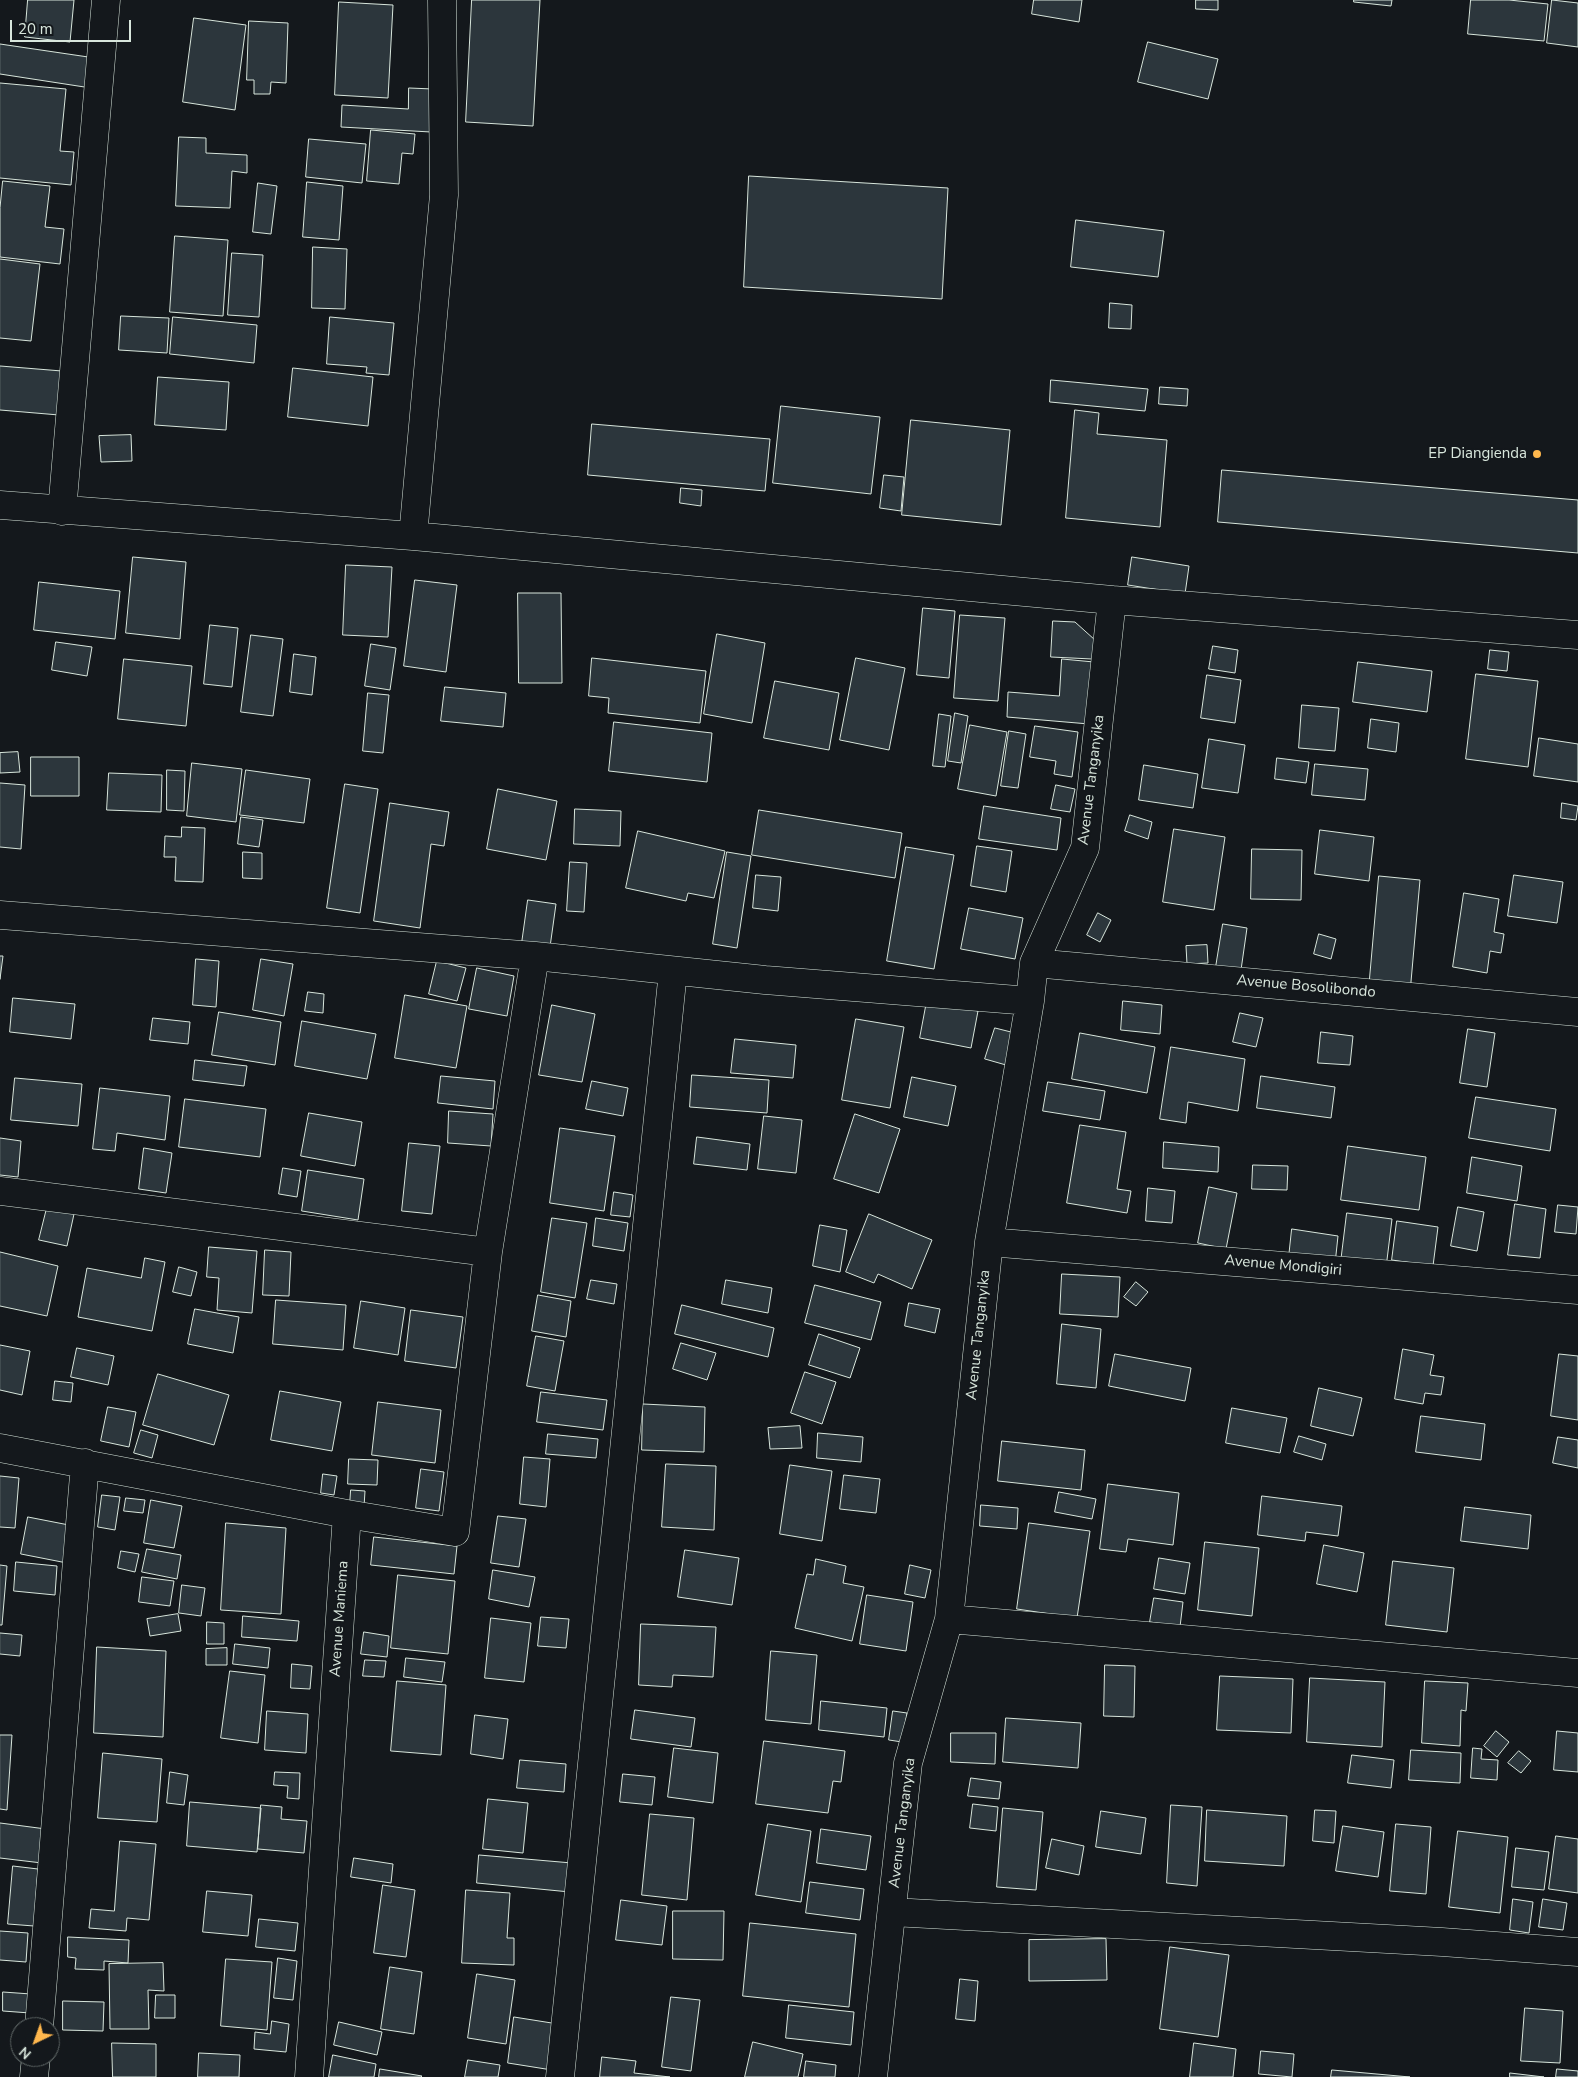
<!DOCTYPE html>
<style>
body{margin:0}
#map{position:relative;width:1578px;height:2077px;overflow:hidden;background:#14181c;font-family:"Nunito Sans",sans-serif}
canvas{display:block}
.north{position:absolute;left:10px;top:2017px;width:50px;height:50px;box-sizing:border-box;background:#14181c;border:1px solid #626a69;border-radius:50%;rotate:222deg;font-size:14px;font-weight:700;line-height:20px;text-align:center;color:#d8e6dc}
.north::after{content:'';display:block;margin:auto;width:18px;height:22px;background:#ffb74d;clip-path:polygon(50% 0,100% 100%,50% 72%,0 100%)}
.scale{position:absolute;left:10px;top:20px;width:121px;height:22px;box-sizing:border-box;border:2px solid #d8e6dc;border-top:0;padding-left:6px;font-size:15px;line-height:18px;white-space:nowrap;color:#d8e6dc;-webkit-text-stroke:4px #14181c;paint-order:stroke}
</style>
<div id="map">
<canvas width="1578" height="2077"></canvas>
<div class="north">N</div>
<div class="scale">20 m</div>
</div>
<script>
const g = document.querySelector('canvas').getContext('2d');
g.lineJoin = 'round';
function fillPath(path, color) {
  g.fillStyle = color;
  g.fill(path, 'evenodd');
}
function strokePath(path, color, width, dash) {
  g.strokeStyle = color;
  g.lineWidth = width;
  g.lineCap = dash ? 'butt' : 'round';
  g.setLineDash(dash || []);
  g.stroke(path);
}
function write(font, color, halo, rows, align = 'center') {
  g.font = font + ' "Nunito Sans",sans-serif';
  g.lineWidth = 4;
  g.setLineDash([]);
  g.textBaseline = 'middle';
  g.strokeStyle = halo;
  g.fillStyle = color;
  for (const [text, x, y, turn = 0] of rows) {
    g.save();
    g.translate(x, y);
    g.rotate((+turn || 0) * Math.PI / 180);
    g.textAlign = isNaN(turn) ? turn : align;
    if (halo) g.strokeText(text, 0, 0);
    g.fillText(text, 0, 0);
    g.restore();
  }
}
const building = new Path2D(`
 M 28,0 L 74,0 L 70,42 L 25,37 Z
 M 472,0 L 540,0 L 533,126 L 466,122 Z
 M 1034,0 L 1082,0 L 1079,22 L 1032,14 Z
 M 1196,0 L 1218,0 L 1218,10 L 1196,9 Z
 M 1354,0 L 1392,0 L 1391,6 L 1354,2 Z
 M 1471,0 L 1509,0 L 1548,4 L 1544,41 L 1468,34 Z
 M 1552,0 L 1578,3 L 1578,47 L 1547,43 Z
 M 339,2 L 393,5 L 388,98 L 335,95 Z
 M 194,18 L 246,25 L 235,110 L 183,102 Z
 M 249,21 L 288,23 L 286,83 L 271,82 L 270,94 L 254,94 L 254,80 L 247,80 Z
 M 1148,42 L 1218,59 L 1208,99 L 1138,82 Z
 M 0,44 L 95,58 L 91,88 L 0,74 Z
 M 0,83 L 66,89 L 60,151 L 74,152 L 71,185 L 0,178 Z
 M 409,88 L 433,89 L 431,132 L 341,127 L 342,105 L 408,109 Z
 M 371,130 L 415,134 L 413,154 L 402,153 L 399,184 L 367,181 Z
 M 179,137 L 206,138 L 206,153 L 247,155 L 247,173 L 232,171 L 230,208 L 176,206 Z
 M 309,139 L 366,144 L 362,183 L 306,177 Z
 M 749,176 L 948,188 L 942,299 L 744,287 Z
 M 3,181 L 50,186 L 45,227 L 64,229 L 60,264 L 0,257 L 0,208 Z
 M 307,182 L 343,186 L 339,240 L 303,237 Z
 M 258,183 L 277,186 L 271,234 L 253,232 Z
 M 1076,220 L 1164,231 L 1158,277 L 1071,267 Z
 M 175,236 L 228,240 L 223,316 L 170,312 Z
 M 313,247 L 347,249 L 345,309 L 312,308 Z
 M 232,253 L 263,255 L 259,317 L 228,315 Z
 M 0,259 L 40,264 L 31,341 L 0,338 Z
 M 1110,303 L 1132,305 L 1131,329 L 1109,328 Z
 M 121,316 L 169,318 L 167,353 L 119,350 Z
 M 173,317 L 257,325 L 254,363 L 170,354 Z
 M 330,317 L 394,323 L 389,375 L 366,373 L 367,367 L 327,364 Z
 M 0,366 L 62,371 L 59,415 L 0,410 Z
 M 293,368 L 373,377 L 368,426 L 288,417 Z
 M 158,377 L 229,382 L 226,430 L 155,425 Z
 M 1051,380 L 1148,389 L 1145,411 L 1050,402 Z
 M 1160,387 L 1188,389 L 1187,406 L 1159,404 Z
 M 781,406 L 880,417 L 871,494 L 773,483 Z
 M 1075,410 L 1099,413 L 1097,434 L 1167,440 L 1160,527 L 1066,518 Z
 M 911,420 L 1010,430 L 1001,525 L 902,515 Z
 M 592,424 L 770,439 L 765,491 L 588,475 Z
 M 131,435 L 132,461 L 101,462 L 99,436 Z
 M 1222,470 L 1578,500 L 1578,553 L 1218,522 Z
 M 884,475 L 904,477 L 901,511 L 880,508 Z
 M 681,488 L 702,490 L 701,506 L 680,503 Z
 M 133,557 L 186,562 L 180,639 L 126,633 Z
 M 1132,557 L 1189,566 L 1185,594 L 1128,585 Z
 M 346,565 L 392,567 L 388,637 L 343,635 Z
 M 415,580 L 457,585 L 446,672 L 404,666 Z
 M 39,582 L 120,591 L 115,639 L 34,630 Z
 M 518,593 L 561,593 L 562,683 L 519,683 Z
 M 923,608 L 955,611 L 949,678 L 917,675 Z
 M 960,615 L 1005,618 L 998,701 L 954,698 Z
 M 1053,621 L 1075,622 L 1095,640 L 1092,659 L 1051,657 Z
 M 210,625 L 238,628 L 232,687 L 204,684 Z
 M 717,634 L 765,643 L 752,723 L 704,714 Z
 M 251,635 L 283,639 L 273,716 L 241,712 Z
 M 56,642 L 92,647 L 87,676 L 52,670 Z
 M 371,644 L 396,648 L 390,690 L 365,686 Z
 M 1213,646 L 1238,650 L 1235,673 L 1209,669 Z
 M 1490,650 L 1509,652 L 1507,671 L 1488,669 Z
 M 294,654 L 316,657 L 312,695 L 290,692 Z
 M 592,658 L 706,671 L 700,723 L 608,713 L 609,698 L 589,696 Z
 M 856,658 L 905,668 L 889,750 L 840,740 Z
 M 124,659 L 192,666 L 186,726 L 118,719 Z
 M 1062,659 L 1094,662 L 1089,724 L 1007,717 L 1008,692 L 1059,696 Z
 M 1358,662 L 1432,671 L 1427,712 L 1353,702 Z
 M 1476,674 L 1538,681 L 1528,767 L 1466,759 Z
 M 1207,675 L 1241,680 L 1235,723 L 1201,718 Z
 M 775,681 L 839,693 L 829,750 L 764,738 Z
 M 445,687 L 506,693 L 503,727 L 441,721 Z
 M 368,693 L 389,695 L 383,753 L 363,751 Z
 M 1302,705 L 1339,708 L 1335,751 L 1299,748 Z
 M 955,713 L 968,716 L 961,763 L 948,761 Z
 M 939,714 L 951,716 L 945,767 L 933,766 Z
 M 1371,719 L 1399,723 L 1396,752 L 1368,748 Z
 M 614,722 L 712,733 L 707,782 L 609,771 Z
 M 970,725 L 1007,732 L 996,796 L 958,789 Z
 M 1035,726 L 1078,732 L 1072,777 L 1054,774 L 1056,761 L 1030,757 Z
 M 1009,731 L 1026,734 L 1018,788 L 1001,786 Z
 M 1539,738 L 1578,744 L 1578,782 L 1534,776 Z
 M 1209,739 L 1245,745 L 1238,793 L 1202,788 Z
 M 18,752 L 20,772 L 0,773 L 0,753 Z
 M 31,757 L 79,757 L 79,796 L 31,796 Z
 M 1277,758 L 1309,762 L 1306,783 L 1275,779 Z
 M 192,763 L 242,769 L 236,822 L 187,816 Z
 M 1315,764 L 1368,769 L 1365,800 L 1312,795 Z
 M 1144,765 L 1198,774 L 1193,808 L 1139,800 Z
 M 167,770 L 185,771 L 184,811 L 167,810 Z
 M 246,770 L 310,779 L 304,823 L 240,815 Z
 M 109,773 L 162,775 L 161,812 L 107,810 Z
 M 0,783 L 25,785 L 21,849 L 0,847 Z
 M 345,784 L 378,789 L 360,913 L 327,908 Z
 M 1056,785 L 1075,789 L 1070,812 L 1051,809 Z
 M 498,789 L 557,801 L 546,860 L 487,849 Z
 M 390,803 L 449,812 L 444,846 L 431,844 L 420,928 L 374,921 Z
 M 1562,803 L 1578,806 L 1576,820 L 1561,818 Z
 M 984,806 L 1061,818 L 1057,850 L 979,839 Z
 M 575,809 L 621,811 L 620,846 L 574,844 Z
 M 759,810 L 902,833 L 895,878 L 752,855 Z
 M 1130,815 L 1152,822 L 1148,839 L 1125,831 Z
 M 241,817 L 263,820 L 259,847 L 238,844 Z
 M 182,827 L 205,828 L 203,882 L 175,881 L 176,857 L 164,857 L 165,836 L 181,837 Z
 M 1174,829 L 1225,837 L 1214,910 L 1163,902 Z
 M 1320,830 L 1374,837 L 1369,881 L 1315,874 Z
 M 638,831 L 725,851 L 714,898 L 688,893 L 686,901 L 626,888 Z
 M 977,846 L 1012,851 L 1006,892 L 971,886 Z
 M 906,847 L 954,855 L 934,969 L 887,961 Z
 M 1252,849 L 1302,850 L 1301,900 L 1251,899 Z
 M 243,852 L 262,853 L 262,879 L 243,878 Z
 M 727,852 L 751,856 L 737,948 L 713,944 Z
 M 570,862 L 587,863 L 584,912 L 567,911 Z
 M 756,875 L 781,877 L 778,911 L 753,908 Z
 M 1514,875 L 1563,882 L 1557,923 L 1508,916 Z
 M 1379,876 L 1420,880 L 1410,993 L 1369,989 Z
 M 1464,893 L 1499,899 L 1494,932 L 1504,934 L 1501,953 L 1490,951 L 1487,973 L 1453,967 Z
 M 528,900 L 556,904 L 550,947 L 522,943 Z
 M 969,908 L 1023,918 L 1015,959 L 961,949 Z
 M 1098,913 L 1111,920 L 1100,942 L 1087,935 Z
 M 1223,924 L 1247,928 L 1240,977 L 1215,973 Z
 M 1319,934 L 1336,939 L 1331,959 L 1314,954 Z
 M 1207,945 L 1208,963 L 1187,964 L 1186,946 Z
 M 0,956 L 3,956 L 0,979 Z
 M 196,959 L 219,961 L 216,1007 L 193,1005 Z
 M 261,959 L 293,964 L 284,1016 L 253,1010 Z
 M 437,961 L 466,968 L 457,1001 L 429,994 Z
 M 477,968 L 514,976 L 507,1016 L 469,1009 Z
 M 308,992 L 324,994 L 323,1013 L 305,1011 Z
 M 405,995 L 467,1006 L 456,1068 L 395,1058 Z
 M 13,998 L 75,1004 L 71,1039 L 10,1032 Z
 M 927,1001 L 978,1011 L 971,1048 L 920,1038 Z
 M 1123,1001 L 1162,1005 L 1160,1034 L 1121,1030 Z
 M 552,1005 L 595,1014 L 582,1082 L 539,1075 Z
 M 219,1012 L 281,1022 L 275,1065 L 212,1055 Z
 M 1240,1013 L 1263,1018 L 1256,1047 L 1233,1042 Z
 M 153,1018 L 190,1022 L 188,1044 L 150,1040 Z
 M 856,1019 L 904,1027 L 890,1108 L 842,1100 Z
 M 302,1021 L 376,1034 L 367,1079 L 295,1066 Z
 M 995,1028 L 1015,1033 L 1006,1065 L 985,1059 Z
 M 1468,1029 L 1495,1033 L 1487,1087 L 1460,1083 Z
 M 1321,1032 L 1353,1036 L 1350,1065 L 1318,1063 Z
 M 1080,1033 L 1155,1047 L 1147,1093 L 1072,1079 Z
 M 735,1039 L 796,1045 L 793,1078 L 731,1073 Z
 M 1171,1047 L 1245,1059 L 1238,1111 L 1188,1102 L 1186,1123 L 1160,1119 Z
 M 195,1060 L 247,1066 L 244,1086 L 193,1080 Z
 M 692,1075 L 769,1080 L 767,1113 L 690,1107 Z
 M 441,1076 L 495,1081 L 493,1109 L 438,1103 Z
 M 1261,1076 L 1335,1087 L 1331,1118 L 1257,1108 Z
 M 912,1077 L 956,1086 L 948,1126 L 904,1117 Z
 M 15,1078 L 82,1084 L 78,1126 L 11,1120 Z
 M 592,1081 L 628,1088 L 623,1116 L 586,1109 Z
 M 1048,1082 L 1105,1091 L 1100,1120 L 1043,1111 Z
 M 100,1088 L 170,1096 L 165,1140 L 117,1133 L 115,1151 L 93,1149 Z
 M 1476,1097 L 1556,1109 L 1550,1151 L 1469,1138 Z
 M 185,1099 L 266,1109 L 260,1157 L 179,1147 Z
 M 449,1111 L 493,1114 L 491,1146 L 448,1143 Z
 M 309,1113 L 362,1122 L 355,1166 L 301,1156 Z
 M 855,1114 L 900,1129 L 879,1193 L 834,1179 Z
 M 764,1116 L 802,1120 L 796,1173 L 758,1169 Z
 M 1080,1125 L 1126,1132 L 1117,1189 L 1131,1191 L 1127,1213 L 1067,1203 Z
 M 560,1128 L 615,1136 L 604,1211 L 550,1203 Z
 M 697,1137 L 750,1144 L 747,1170 L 694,1164 Z
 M 0,1138 L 21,1141 L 18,1177 L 0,1175 Z
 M 1164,1142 L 1219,1147 L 1218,1172 L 1163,1168 Z
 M 409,1143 L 440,1146 L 432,1214 L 402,1211 Z
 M 1348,1146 L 1426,1157 L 1419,1210 L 1341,1200 Z
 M 144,1148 L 172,1153 L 166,1193 L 139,1189 Z
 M 1472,1157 L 1522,1166 L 1517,1201 L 1467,1193 Z
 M 1253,1165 L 1288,1166 L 1287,1190 L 1252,1189 Z
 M 283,1168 L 301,1171 L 297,1197 L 279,1194 Z
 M 308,1170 L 364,1179 L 358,1220 L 302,1211 Z
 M 1209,1187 L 1237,1193 L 1226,1249 L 1198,1243 Z
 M 1148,1188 L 1175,1191 L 1172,1223 L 1146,1221 Z
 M 614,1192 L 633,1195 L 630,1217 L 611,1215 Z
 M 1515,1204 L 1546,1209 L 1540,1258 L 1508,1255 Z
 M 1558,1205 L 1578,1207 L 1576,1234 L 1555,1232 Z
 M 1458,1207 L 1484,1212 L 1477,1251 L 1451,1246 Z
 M 47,1208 L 74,1214 L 67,1246 L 39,1240 Z
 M 1347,1213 L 1392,1219 L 1386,1268 L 1341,1262 Z
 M 869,1214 L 932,1240 L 912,1289 L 878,1274 L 874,1283 L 846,1272 Z
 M 552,1218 L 587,1223 L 575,1298 L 541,1292 Z
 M 596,1218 L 628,1223 L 624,1251 L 593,1246 Z
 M 1397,1221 L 1438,1227 L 1433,1266 L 1392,1260 Z
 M 820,1225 L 847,1230 L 840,1272 L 813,1266 Z
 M 1292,1229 L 1338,1236 L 1335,1264 L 1289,1257 Z
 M 209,1247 L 257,1251 L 252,1313 L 217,1310 L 219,1278 L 207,1277 Z
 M 265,1250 L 291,1252 L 289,1296 L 263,1295 Z
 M 0,1252 L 58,1266 L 47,1316 L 0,1306 Z
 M 145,1258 L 165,1262 L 152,1331 L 78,1317 L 87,1268 L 141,1278 Z
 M 179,1267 L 197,1272 L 191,1296 L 173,1292 Z
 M 1062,1274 L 1120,1277 L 1118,1317 L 1060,1314 Z
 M 591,1280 L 617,1284 L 614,1304 L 587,1299 Z
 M 726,1280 L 772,1288 L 768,1313 L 722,1304 Z
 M 1136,1282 L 1148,1292 L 1136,1306 L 1124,1297 Z
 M 815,1285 L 881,1302 L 871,1340 L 805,1323 Z
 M 538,1295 L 571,1301 L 566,1337 L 532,1331 Z
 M 276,1300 L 346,1305 L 343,1350 L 273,1344 Z
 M 361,1301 L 405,1308 L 398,1355 L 354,1348 Z
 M 909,1303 L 940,1309 L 935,1333 L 905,1326 Z
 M 682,1305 L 774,1328 L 768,1357 L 675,1334 Z
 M 195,1309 L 239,1317 L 233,1353 L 188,1344 Z
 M 411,1310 L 463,1317 L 456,1368 L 405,1361 Z
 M 1062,1324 L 1101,1329 L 1096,1388 L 1057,1384 Z
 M 819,1334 L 860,1348 L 850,1378 L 809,1365 Z
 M 536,1336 L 564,1341 L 555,1391 L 527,1386 Z
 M 681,1343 L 716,1353 L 707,1380 L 673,1369 Z
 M 0,1345 L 30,1351 L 22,1395 L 0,1390 Z
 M 77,1348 L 114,1356 L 108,1385 L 71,1377 Z
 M 1403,1349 L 1434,1355 L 1430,1375 L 1444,1377 L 1441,1395 L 1425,1393 L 1423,1404 L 1395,1399 Z
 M 1115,1354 L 1191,1368 L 1185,1401 L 1109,1386 Z
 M 1559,1354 L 1578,1356 L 1578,1420 L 1551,1416 Z
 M 805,1372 L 836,1382 L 822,1424 L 791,1413 Z
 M 158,1374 L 229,1395 L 214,1445 L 143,1425 Z
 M 55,1381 L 73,1383 L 71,1402 L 53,1400 Z
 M 1319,1388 L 1362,1398 L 1353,1436 L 1311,1426 Z
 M 280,1391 L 341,1402 L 332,1451 L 271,1440 Z
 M 541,1392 L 607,1400 L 603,1430 L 537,1422 Z
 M 378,1402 L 441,1410 L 435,1463 L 372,1455 Z
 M 643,1404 L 705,1407 L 704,1452 L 642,1450 Z
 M 108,1407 L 136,1412 L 129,1447 L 101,1441 Z
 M 1232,1408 L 1287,1418 L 1280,1453 L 1226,1443 Z
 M 1421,1416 L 1485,1424 L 1481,1460 L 1416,1452 Z
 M 800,1426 L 802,1448 L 770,1449 L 768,1428 Z
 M 141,1430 L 158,1435 L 152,1458 L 134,1453 Z
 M 818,1433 L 863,1437 L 861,1462 L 817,1458 Z
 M 548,1434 L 598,1439 L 596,1458 L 546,1454 Z
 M 1299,1436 L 1326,1444 L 1322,1460 L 1294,1452 Z
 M 1558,1437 L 1578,1440 L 1578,1468 L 1553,1463 Z
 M 1002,1441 L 1085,1450 L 1081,1490 L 998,1481 Z
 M 524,1457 L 550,1459 L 546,1507 L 520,1504 Z
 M 349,1459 L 378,1460 L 377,1485 L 348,1484 Z
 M 666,1464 L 716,1466 L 714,1530 L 662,1527 Z
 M 790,1465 L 832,1471 L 822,1541 L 780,1534 Z
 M 421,1469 L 444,1472 L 439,1511 L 416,1508 Z
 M 323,1474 L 337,1476 L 334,1495 L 321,1493 Z
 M 844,1475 L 880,1479 L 876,1513 L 840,1509 Z
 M 0,1476 L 19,1478 L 15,1528 L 0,1527 Z
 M 1108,1484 L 1179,1493 L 1173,1545 L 1128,1539 L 1126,1552 L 1100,1549 Z
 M 351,1490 L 365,1491 L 364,1507 L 350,1505 Z
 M 1059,1492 L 1096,1499 L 1092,1519 L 1055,1512 Z
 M 102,1495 L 120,1497 L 115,1530 L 98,1527 Z
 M 1262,1496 L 1342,1506 L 1338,1536 L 1306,1532 L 1305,1541 L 1258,1535 Z
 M 126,1498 L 145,1500 L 143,1513 L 124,1511 Z
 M 151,1500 L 182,1506 L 174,1548 L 144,1543 Z
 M 981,1505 L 1018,1508 L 1017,1529 L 980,1526 Z
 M 1465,1507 L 1531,1515 L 1528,1549 L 1461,1541 Z
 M 498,1516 L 526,1519 L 519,1567 L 491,1563 Z
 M 28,1517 L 74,1526 L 67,1563 L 21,1554 Z
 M 226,1523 L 286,1528 L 281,1614 L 221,1610 Z
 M 1029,1523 L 1090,1531 L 1077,1618 L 1017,1609 Z
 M 374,1537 L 457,1546 L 454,1574 L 371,1565 Z
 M 1205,1542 L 1259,1548 L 1252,1616 L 1198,1610 Z
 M 1324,1545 L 1364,1553 L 1357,1592 L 1317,1584 Z
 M 147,1549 L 181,1555 L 177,1579 L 142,1572 Z
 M 685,1550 L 739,1558 L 732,1605 L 678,1597 Z
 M 121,1551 L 139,1554 L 135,1572 L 118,1568 Z
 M 1159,1558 L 1190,1563 L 1185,1594 L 1154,1589 Z
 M 816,1559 L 846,1566 L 843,1583 L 864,1587 L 852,1641 L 795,1628 L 807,1574 L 813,1575 Z
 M 1393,1561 L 1454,1568 L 1447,1632 L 1386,1625 Z
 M 16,1562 L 57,1566 L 55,1595 L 14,1591 Z
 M 0,1565 L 7,1566 L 2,1625 L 0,1625 Z
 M 910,1565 L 931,1570 L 925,1598 L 905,1594 Z
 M 493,1570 L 535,1577 L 529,1607 L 489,1599 Z
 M 398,1575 L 455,1581 L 448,1654 L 391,1648 Z
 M 142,1577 L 174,1581 L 170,1606 L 139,1602 Z
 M 182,1585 L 205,1588 L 201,1616 L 179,1613 Z
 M 867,1595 L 913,1602 L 906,1651 L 860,1644 Z
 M 1154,1598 L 1183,1602 L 1180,1627 L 1150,1622 Z
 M 178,1614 L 181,1631 L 150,1636 L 147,1619 Z
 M 243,1616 L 299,1621 L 297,1641 L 242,1637 Z
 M 541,1617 L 569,1619 L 566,1648 L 538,1646 Z
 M 491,1618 L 531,1623 L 524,1682 L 485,1678 Z
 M 207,1622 L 224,1623 L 224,1644 L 207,1644 Z
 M 641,1624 L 716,1627 L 713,1677 L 673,1675 L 672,1687 L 639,1685 Z
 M 364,1632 L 389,1636 L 387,1657 L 361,1654 Z
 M 0,1633 L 22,1635 L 20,1656 L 0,1654 Z
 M 235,1644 L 270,1648 L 268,1668 L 233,1664 Z
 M 97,1647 L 166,1651 L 163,1737 L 94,1733 Z
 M 227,1648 L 227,1665 L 206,1665 L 206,1649 Z
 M 771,1651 L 817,1655 L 811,1724 L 766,1720 Z
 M 406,1658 L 445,1662 L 442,1682 L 404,1677 Z
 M 365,1660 L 386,1661 L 384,1677 L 363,1676 Z
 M 292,1664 L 312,1666 L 310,1689 L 291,1688 Z
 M 1105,1665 L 1135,1666 L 1134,1717 L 1104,1716 Z
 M 230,1671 L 265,1675 L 258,1743 L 221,1738 Z
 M 1220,1676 L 1293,1679 L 1291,1733 L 1217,1730 Z
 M 1310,1678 L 1385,1682 L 1382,1747 L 1307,1742 Z
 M 397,1681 L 446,1685 L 441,1755 L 391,1751 Z
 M 1425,1681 L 1468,1683 L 1466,1711 L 1461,1710 L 1460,1746 L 1422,1743 Z
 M 821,1701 L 887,1708 L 884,1737 L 819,1730 Z
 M 635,1710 L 695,1718 L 691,1747 L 631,1739 Z
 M 267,1711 L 308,1714 L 306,1753 L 265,1750 Z
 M 893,1711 L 907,1713 L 902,1742 L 889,1740 Z
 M 475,1715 L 508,1719 L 503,1759 L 471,1754 Z
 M 1006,1718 L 1081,1723 L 1078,1768 L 1003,1762 Z
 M 1496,1731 L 1509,1742 L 1497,1757 L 1484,1746 Z
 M 1557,1731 L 1578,1733 L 1578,1772 L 1554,1770 Z
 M 951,1733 L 996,1733 L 995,1764 L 951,1762 Z
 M 0,1735 L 12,1735 L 7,1810 L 0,1809 Z
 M 764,1741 L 845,1751 L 841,1782 L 833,1781 L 828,1813 L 756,1804 Z
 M 674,1748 L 718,1753 L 713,1803 L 668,1797 Z
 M 1473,1748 L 1482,1749 L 1481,1759 L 1498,1760 L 1497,1780 L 1471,1778 Z
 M 1411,1750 L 1461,1753 L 1460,1783 L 1409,1780 Z
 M 1519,1751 L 1531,1761 L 1521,1773 L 1508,1763 Z
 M 103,1753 L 162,1759 L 157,1822 L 98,1818 Z
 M 1352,1755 L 1394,1760 L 1391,1788 L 1348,1783 Z
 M 520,1760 L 566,1764 L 564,1792 L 517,1788 Z
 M 170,1772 L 188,1775 L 184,1805 L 167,1803 Z
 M 275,1772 L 300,1773 L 299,1799 L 287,1798 L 288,1786 L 274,1785 Z
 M 623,1774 L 655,1777 L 652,1805 L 620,1802 Z
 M 971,1778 L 1001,1782 L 999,1799 L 968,1796 Z
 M 488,1799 L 528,1803 L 523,1853 L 483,1849 Z
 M 190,1802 L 261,1808 L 257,1852 L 187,1846 Z
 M 973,1804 L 998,1807 L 996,1831 L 970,1828 Z
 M 261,1805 L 282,1807 L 281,1819 L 307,1821 L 304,1853 L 258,1849 Z
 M 1171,1805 L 1202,1807 L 1197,1886 L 1167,1883 Z
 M 1003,1808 L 1043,1812 L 1036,1890 L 997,1887 Z
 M 1207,1810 L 1287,1816 L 1284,1866 L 1205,1861 Z
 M 1315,1810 L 1336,1811 L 1334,1843 L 1313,1841 Z
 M 1101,1811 L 1146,1818 L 1141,1854 L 1096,1847 Z
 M 650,1814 L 694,1818 L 687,1900 L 642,1895 Z
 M 0,1823 L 46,1829 L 42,1863 L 0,1858 Z
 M 768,1824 L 811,1831 L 801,1902 L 756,1895 Z
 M 1396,1824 L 1431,1827 L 1426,1894 L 1390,1891 Z
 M 1343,1826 L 1384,1832 L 1378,1877 L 1336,1871 Z
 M 821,1829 L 871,1836 L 866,1870 L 817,1863 Z
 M 1458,1831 L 1508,1837 L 1500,1913 L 1449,1907 Z
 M 1556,1836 L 1578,1839 L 1578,1893 L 1549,1889 Z
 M 1052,1839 L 1084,1846 L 1079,1875 L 1046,1868 Z
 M 120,1841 L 156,1844 L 149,1920 L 127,1918 L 126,1931 L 89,1928 L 91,1909 L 114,1911 Z
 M 1516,1848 L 1549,1852 L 1544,1890 L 1512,1887 Z
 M 479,1855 L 572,1863 L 570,1892 L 477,1883 Z
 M 354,1858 L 393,1864 L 391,1883 L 351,1877 Z
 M 13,1866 L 38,1869 L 34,1926 L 8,1924 Z
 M 810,1882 L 864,1889 L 860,1920 L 806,1913 Z
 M 383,1885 L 415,1890 L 406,1957 L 374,1953 Z
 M 466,1890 L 510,1893 L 507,1938 L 514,1938 L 514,1965 L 462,1963 Z
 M 207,1891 L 252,1895 L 248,1936 L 203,1932 Z
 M 1513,1899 L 1533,1902 L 1529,1933 L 1510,1930 Z
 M 1543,1899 L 1567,1903 L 1563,1930 L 1539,1927 Z
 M 621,1900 L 667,1906 L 662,1945 L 616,1940 Z
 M 673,1911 L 724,1911 L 723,1960 L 673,1959 Z
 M 259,1919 L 298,1923 L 295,1951 L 256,1947 Z
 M 750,1923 L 856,1934 L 849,2007 L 743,1996 Z
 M 0,1931 L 28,1933 L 26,1962 L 0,1960 Z
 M 68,1937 L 129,1940 L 128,1963 L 104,1961 L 104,1970 L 75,1969 L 76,1958 L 68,1957 Z
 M 1106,1939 L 1107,1980 L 1029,1981 L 1029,1940 Z
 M 1170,1947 L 1229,1955 L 1218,2037 L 1160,2029 Z
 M 278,1958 L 297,1961 L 293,2000 L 274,1998 Z
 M 226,1959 L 272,1962 L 267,2030 L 221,2026 Z
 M 163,1963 L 164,1991 L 148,1990 L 149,2029 L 110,2029 L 109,1964 Z
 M 390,1967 L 422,1972 L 414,2034 L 381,2029 Z
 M 477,1974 L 515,1980 L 506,2044 L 468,2038 Z
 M 960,1979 L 978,1981 L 975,2021 L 956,2019 Z
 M 3,1992 L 31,1994 L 30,2013 L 3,2011 Z
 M 156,1995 L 175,1995 L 175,2018 L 155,2018 Z
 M 671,1997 L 700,2000 L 691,2071 L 662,2067 Z
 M 63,2001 L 104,2002 L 103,2031 L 63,2030 Z
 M 789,2005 L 854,2012 L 851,2045 L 786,2038 Z
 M 1525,2008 L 1563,2011 L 1560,2063 L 1521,2061 Z
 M 514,2017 L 558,2024 L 552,2070 L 508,2063 Z
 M 272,2021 L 289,2024 L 286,2052 L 254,2049 L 255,2032 L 270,2034 Z
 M 339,2022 L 382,2032 L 377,2055 L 334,2045 Z
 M 753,2042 L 803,2054 L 798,2077 L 745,2077 Z
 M 112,2043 L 156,2044 L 156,2077 L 113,2077 Z
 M 1194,2043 L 1236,2049 L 1233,2077 L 1190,2077 Z
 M 1261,2051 L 1294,2054 L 1292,2077 L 1259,2074 Z
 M 199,2053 L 240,2055 L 239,2077 L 198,2077 Z
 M 333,2055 L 376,2064 L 374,2077 L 329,2077 Z
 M 602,2057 L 636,2061 L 634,2073 L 670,2077 L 600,2077 Z
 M 468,2060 L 500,2065 L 498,2077 L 465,2077 Z
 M 806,2061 L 836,2065 L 835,2077 L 804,2077 Z
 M 380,2069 L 422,2076 L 421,2077 L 379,2077 Z
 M 1557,2069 L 1578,2071 L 1578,2077 L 1556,2077 Z
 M 1332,2070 L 1410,2077 L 1331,2077 Z
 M 1510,2073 L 1544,2077 L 1510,2077 Z`);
const minor = new Path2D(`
 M 0,505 L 413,536 L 1112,600 L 1578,635
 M 62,511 L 106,0
 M 413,536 L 444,195 L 442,0
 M 0,915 L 535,956 L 765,980 L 1030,1001
 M 1034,963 L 1578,1012
 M 0,1191 L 488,1252
 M 989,1242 L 1578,1290
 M 0,1448 L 347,1514 L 309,2077
 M 347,1514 L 455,1532 L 488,1252 L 535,956
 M 949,1619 L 1578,1673
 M 892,1912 L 1442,1942 L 1578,1952
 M 39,2027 L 85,1463
 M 34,2077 L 36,2057
 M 560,2077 L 673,971
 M 873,2077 L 908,1763 L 949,1619 L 989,1242 L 1030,1001 L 1034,963 L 1085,848 L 1112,600`);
const markers = [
 [1537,454,5,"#ffb74d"]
];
const poiNames = [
 ["EP Diangienda",1527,454]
];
const streetNames = [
 ["Avenue Tanganyika",1092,780,-83],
 ["Avenue Bosolibondo",1306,987,5],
 ["Avenue Mondigiri",1283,1266,5],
 ["Avenue Tanganyika",979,1335,-84],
 ["Avenue Maniema",340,1619,-86],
 ["Avenue Tanganyika",903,1823,-83]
];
fillPath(building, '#2c363c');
strokePath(building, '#d8e6dc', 1);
strokePath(minor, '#d8e6dc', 29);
strokePath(minor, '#14181c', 28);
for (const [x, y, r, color] of markers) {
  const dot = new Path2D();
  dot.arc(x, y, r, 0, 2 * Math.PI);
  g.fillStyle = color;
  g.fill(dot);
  strokePath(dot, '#14181c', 2);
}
write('15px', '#d8e6dc', '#14181c', poiNames, 'right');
write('15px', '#d8e6dc', '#14181c', streetNames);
</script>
